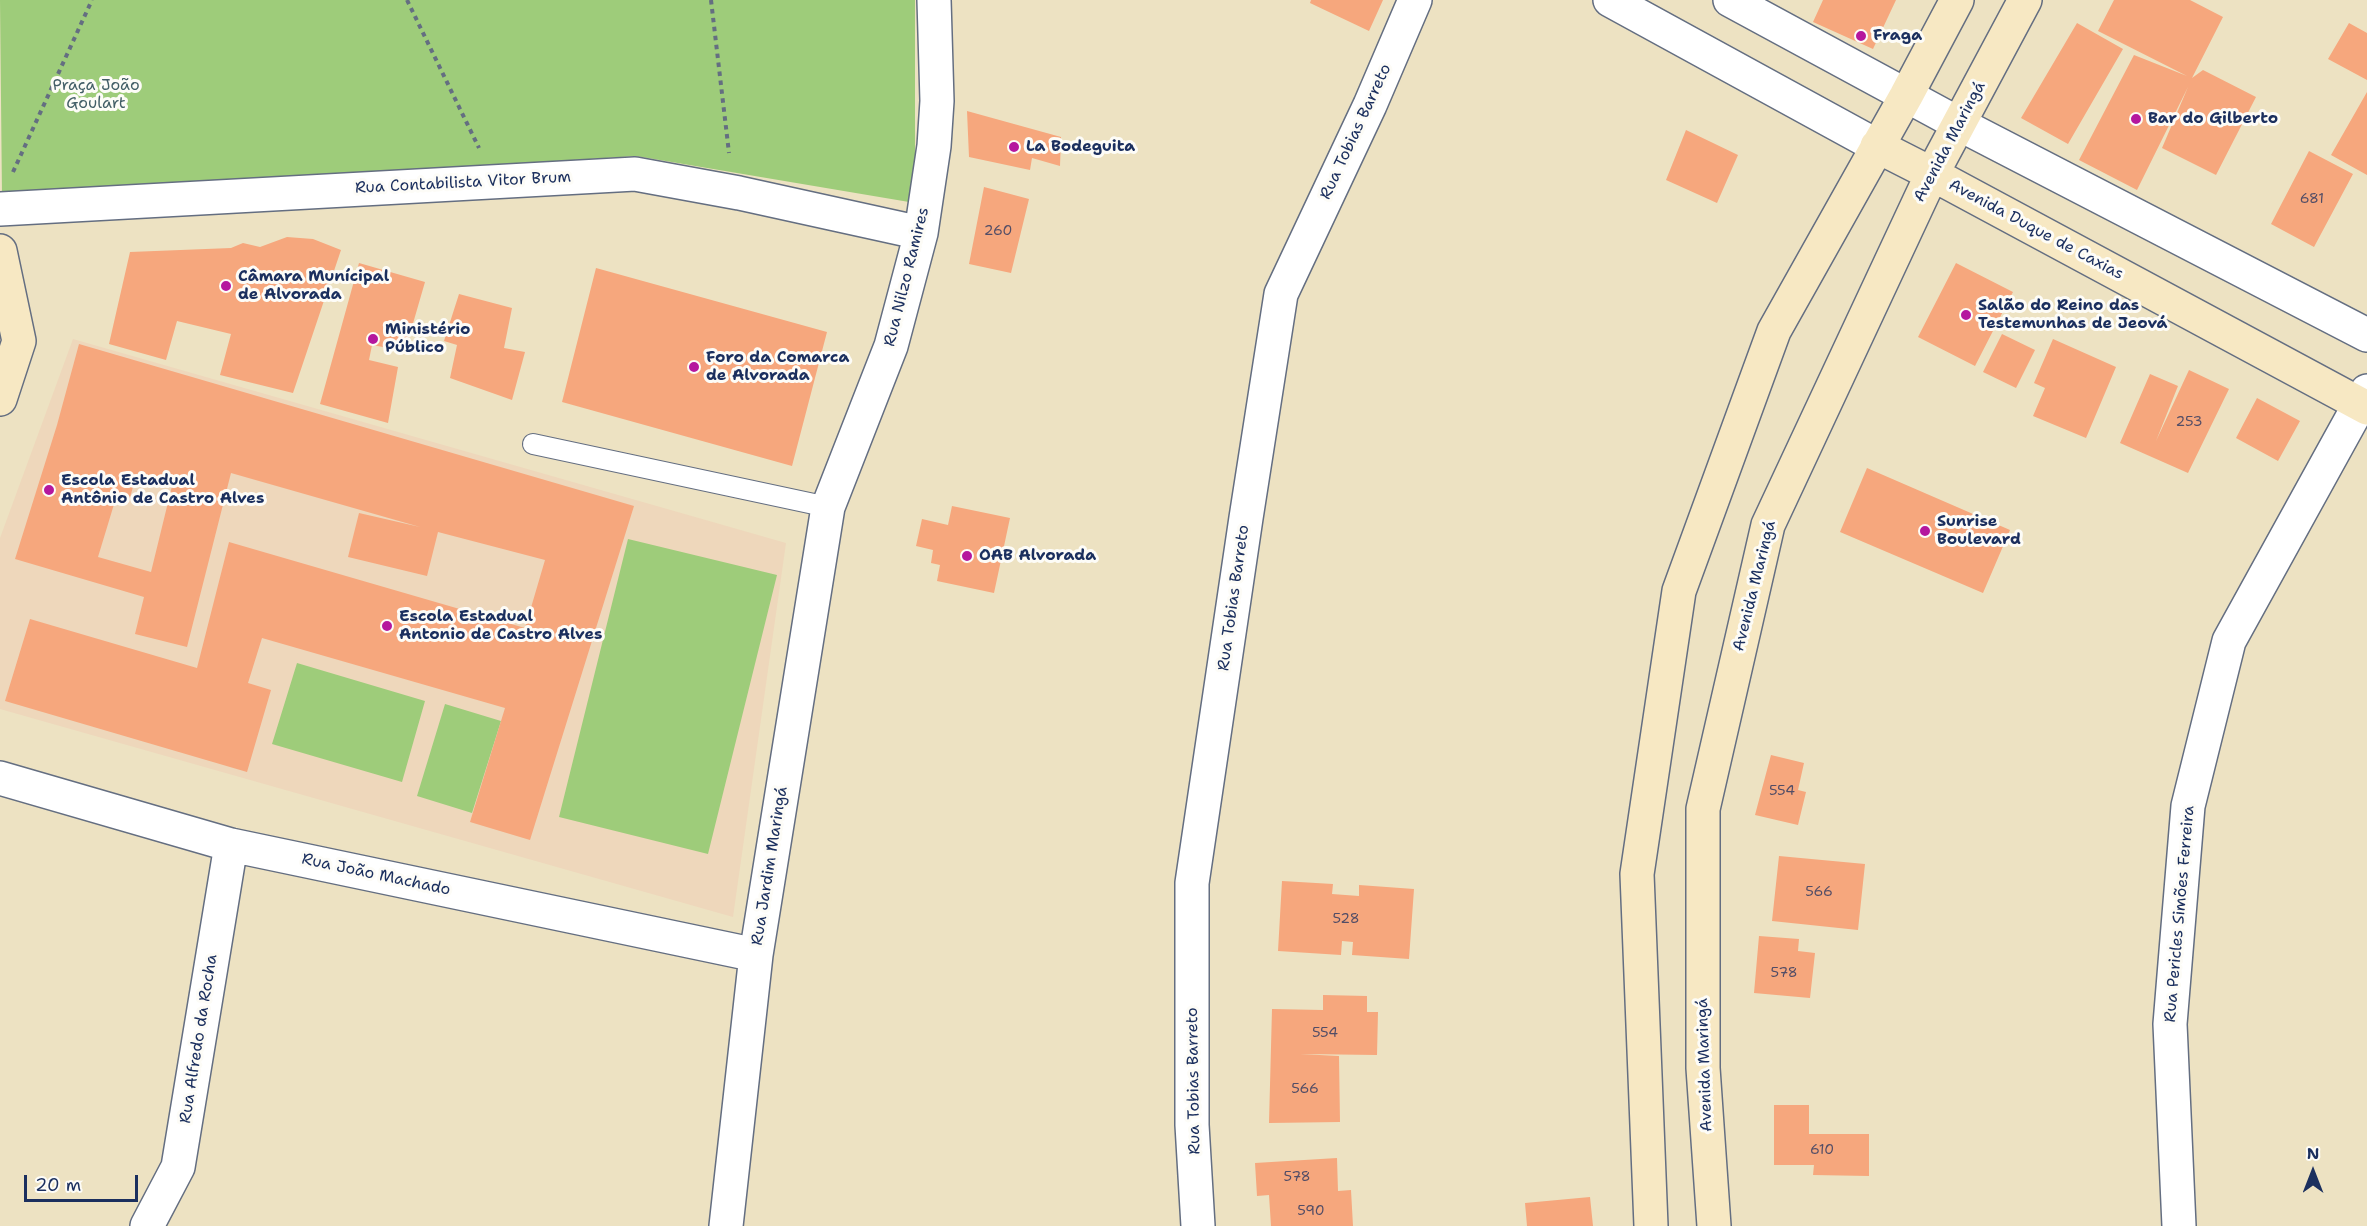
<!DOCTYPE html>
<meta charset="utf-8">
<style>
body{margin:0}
#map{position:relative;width:2367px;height:1226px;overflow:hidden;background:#ede2c2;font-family:"Shantell Sans",sans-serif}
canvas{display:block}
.north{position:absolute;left:2283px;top:1142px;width:60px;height:60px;-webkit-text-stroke:4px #fdfcf7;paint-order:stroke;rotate:0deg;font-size:16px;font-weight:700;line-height:24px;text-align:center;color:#1b2f5e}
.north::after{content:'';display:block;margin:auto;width:21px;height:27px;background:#1b2f5e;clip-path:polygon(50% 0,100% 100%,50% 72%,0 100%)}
.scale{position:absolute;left:24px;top:1175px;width:114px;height:27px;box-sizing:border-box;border:3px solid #1b2f5e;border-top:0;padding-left:8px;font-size:18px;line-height:21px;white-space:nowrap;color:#1b2f5e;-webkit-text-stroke:4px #fdfcf7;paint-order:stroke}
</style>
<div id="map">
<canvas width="2367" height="1226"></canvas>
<div class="north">N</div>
<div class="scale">20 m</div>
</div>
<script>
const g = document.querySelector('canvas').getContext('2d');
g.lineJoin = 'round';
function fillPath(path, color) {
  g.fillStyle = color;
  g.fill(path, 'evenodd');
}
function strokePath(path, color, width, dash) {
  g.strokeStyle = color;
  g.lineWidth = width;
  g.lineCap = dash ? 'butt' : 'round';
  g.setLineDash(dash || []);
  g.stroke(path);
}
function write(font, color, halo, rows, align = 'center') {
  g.font = font + ' "Shantell Sans",sans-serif';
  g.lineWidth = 6;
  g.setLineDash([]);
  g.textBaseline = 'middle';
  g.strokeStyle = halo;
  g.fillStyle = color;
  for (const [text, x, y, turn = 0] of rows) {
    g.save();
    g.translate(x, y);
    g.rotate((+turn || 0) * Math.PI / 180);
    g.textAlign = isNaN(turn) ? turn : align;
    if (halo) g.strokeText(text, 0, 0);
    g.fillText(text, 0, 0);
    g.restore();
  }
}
const built = new Path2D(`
 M 73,339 L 786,543 L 733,917 L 0,709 L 0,538 Z`);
const green = new Path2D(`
 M 0,0 L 915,0 L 915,203 L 636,156 L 2,197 Z
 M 628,539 L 777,575 L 708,854 L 559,817 Z
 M 297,663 L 425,701 L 402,782 L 272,744 Z
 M 445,704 L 501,721 L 472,813 L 417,796 Z`);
const building = new Path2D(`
 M 1311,0 L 1383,0 L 1369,31 L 1310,3 Z
 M 1823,0 L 1896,0 L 1873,49 L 1813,22 Z
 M 2114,0 L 2190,0 L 2223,17 L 2192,78 L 2203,70 L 2256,97 L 2216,175 L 2162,148 L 2188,87 L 2137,190 L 2079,160 L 2134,55 L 2187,76 L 2098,31 Z
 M 2077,23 L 2123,49 L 2068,144 L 2021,118 Z
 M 2349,23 L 2367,33 L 2367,80 L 2328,59 Z
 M 2367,92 L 2367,175 L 2331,155 Z
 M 967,111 L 1061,137 L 1060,166 L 1032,158 L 1030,170 L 969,157 Z
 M 1686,130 L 1738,155 L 1717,203 L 1666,180 Z
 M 2309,151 L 2353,174 L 2314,247 L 2271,224 Z
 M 984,187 L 1029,199 L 1011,273 L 969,264 Z
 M 287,237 L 313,239 L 341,250 L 293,393 L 220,375 L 231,334 L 177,321 L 166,360 L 109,344 L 130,252 L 231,248 L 243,243 L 260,247 Z
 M 359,263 L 425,282 L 405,351 L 372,345 L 369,360 L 398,367 L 388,423 L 320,404 Z
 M 1956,263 L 2013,292 L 1975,366 L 1918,337 Z
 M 596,268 L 827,332 L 792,466 L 562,402 Z
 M 459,294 L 512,308 L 504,348 L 525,352 L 512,400 L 450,378 L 457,345 L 444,341 Z
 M 2002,334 L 2035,350 L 2016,388 L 1983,372 Z
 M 2053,339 L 2116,367 L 2086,438 L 2033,416 L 2045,388 L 2034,383 Z
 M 79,344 L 634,506 L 530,840 L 470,822 L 505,708 L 262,638 L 248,683 L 271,690 L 247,772 L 5,701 L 30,619 L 197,668 L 229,542 L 525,628 L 545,560 L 438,532 L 427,576 L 348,557 L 359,513 L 420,527 L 231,473 L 187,647 L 135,634 L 144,597 L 15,559 L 57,425 ZM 136,477 L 172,486 L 151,572 L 98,557 L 115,501 L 128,504 Z
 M 2189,370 L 2229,389 L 2188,473 L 2120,443 L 2150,374 L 2178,386 L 2156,441 Z
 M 2257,398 L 2300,421 L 2278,461 L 2236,438 Z
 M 1867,468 L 2010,530 L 1983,593 L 1840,532 Z
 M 952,506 L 1010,518 L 994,593 L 937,581 L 940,565 L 931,563 L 933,550 L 916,546 L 922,519 L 948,525 Z
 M 1771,755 L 1804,763 L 1798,790 L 1806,792 L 1798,825 L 1755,815 Z
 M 1779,856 L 1865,864 L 1858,930 L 1772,921 Z
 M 1282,881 L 1333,884 L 1332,894 L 1359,896 L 1359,885 L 1414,889 L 1409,959 L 1352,955 L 1353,942 L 1342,941 L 1341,955 L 1278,951 Z
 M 1759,936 L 1799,939 L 1798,951 L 1815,953 L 1810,998 L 1754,993 Z
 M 1323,995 L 1367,996 L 1367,1012 L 1378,1012 L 1377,1055 L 1300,1054 L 1339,1056 L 1340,1122 L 1269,1123 L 1272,1009 L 1323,1010 Z
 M 1774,1105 L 1809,1105 L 1809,1134 L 1869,1134 L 1869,1176 L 1813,1175 L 1814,1165 L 1774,1165 Z
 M 1337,1158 L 1338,1191 L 1351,1190 L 1353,1226 L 1271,1226 L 1269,1195 L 1257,1196 L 1255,1163 Z
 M 1590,1197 L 1593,1226 L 1527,1226 L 1525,1203 Z`);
const path = new Path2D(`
 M 407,0 L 479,148
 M 711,0 L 729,153
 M 13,172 L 92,0`);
const lane = new Path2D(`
 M 533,444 L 828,507`);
const street = new Path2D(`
 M 1610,0 L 1877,146
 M 1730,0 L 1959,124 L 2367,335
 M 0,209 L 635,174 L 739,193 L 921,233
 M 0,778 L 231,845 L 756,955
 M 147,1226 L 178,1167 L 231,845
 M 726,1226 L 756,955 L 828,507 L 891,346 L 921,233 L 934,146 L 937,101 L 934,0
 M 1198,1226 L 1192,1125 L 1192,883 L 1246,518 L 1281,294 L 1370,105 L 1415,0
 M 2179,1226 L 2170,1024 L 2188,806 L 2229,641 L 2367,391`);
const secondary = new Path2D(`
 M 1877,146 L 1932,174 L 2367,408
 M 0,251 L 19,341 L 0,399
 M 1651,1226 L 1637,874 L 1679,591 L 1774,331 L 1906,96 L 1957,0
 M 1714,1226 L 1703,1068 L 1703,809 L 1768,525 L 1932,174 L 2025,0`);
const markers = [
 [1861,36,6,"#b5179e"],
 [2136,119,6,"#b5179e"],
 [1014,147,6,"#b5179e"],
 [226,286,6,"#b5179e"],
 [1966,315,6,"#b5179e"],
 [373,339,6,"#b5179e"],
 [694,367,6,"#b5179e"],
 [49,490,6,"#b5179e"],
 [1925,531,6,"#b5179e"],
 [967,556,6,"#b5179e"],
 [387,626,6,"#b5179e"]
];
const numberNames = [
 ["681",2312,199],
 ["260",998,231],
 ["253",2189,422],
 ["554",1782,791],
 ["566",1819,892],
 ["528",1346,919],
 ["578",1784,973],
 ["554",1325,1033],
 ["566",1305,1089],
 ["610",1822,1150],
 ["578",1297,1177],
 ["590",1311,1211]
];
const poiNames = [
 ["Fraga",1873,36],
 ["Bar do Gilberto",2148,119],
 ["La Bodeguita",1026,147],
 ["Câmara Munícipal",238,277],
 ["de Alvorada",238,295],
 ["Salão do Reino das",1978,306],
 ["Testemunhas de Jeová",1978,324],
 ["Ministério",385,330],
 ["Público",385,348],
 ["Foro da Comarca",706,358],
 ["de Alvorada",706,376],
 ["Escola Estadual",61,481],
 ["Antônio de Castro Alves",61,499],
 ["Sunrise",1937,522],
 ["Boulevard",1937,540],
 ["OAB Alvorada",979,556],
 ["Escola Estadual",399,617],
 ["Antonio de Castro Alves",399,635]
];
const parkNames = [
 ["Praça João",96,86],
 ["Goulart",96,104]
];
const streetNames = [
 ["Rua Tobias Barreto",1356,132,-65],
 ["Avenida Maringá",1950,142,-62],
 ["Rua Contabilista Vitor Brum",463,183,-3],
 ["Avenida Duque de Caxias",2036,230,28],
 ["Rua Nilzo Ramires",907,277,-76],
 ["Avenida Maringá",1755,586,-76],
 ["Rua Tobias Barreto",1234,598,-82],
 ["Rua Jardim Maringá",770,866,-81],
 ["Rua João Machado",376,875,12],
 ["Rua Pericles Simões Ferreira",2180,914,-85],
 ["Rua Alfredo da Rocha",199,1039,-81],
 ["Avenida Maringá",1705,1065,-92],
 ["Rua Tobias Barreto",1194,1081,-91]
];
fillPath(built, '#eed7bb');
fillPath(green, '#9ecc7a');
fillPath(building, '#f6a77d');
strokePath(lane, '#646e81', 22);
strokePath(street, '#646e81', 36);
strokePath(secondary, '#646e81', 36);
strokePath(path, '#646e81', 4, [4.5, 4.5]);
strokePath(lane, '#fff', 20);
strokePath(street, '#fff', 33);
strokePath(secondary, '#f7e8c3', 33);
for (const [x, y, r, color] of markers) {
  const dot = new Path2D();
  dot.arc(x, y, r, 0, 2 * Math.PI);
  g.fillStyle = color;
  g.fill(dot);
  strokePath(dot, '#fdfcf7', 2);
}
write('14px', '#524d66', null, numberNames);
write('bold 16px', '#1b2f5e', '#fdfcf7', poiNames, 'left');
write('16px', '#425e66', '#fdfcf7', parkNames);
write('16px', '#1b2f5e', '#fdfcf7', streetNames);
</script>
